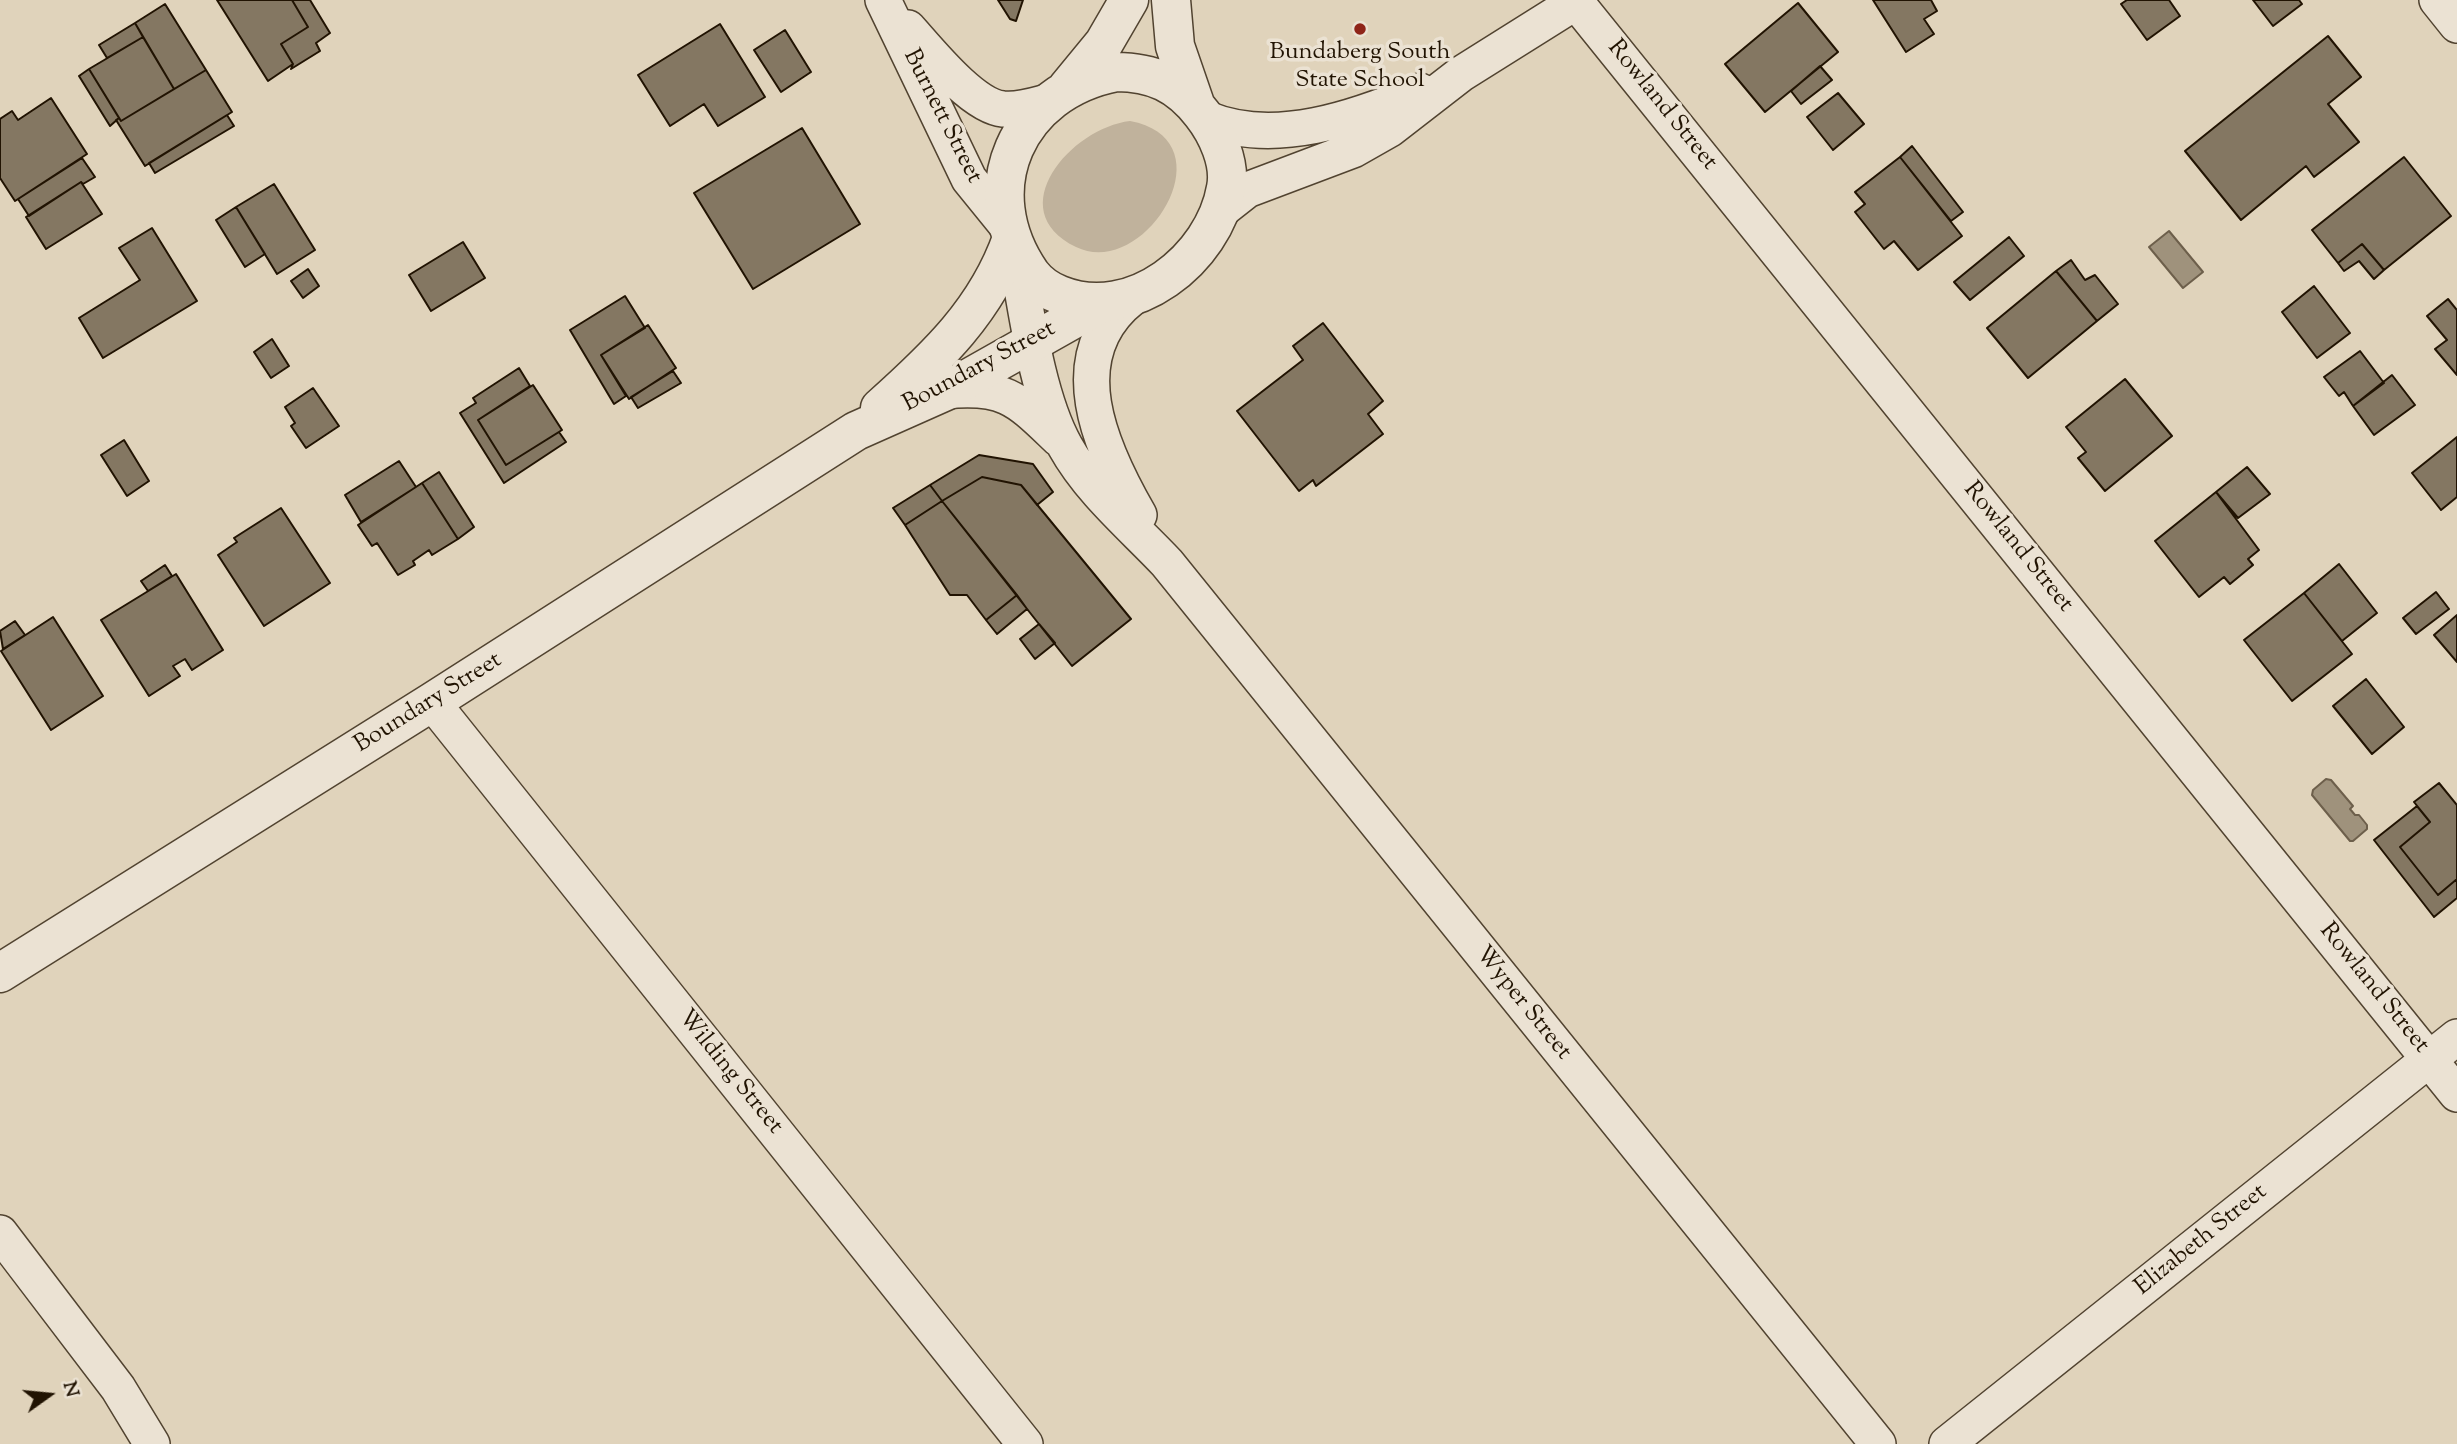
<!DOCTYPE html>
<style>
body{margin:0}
#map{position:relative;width:2457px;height:1444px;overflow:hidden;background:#e0d3bb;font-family:"Sorts Mill Goudy",serif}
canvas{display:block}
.north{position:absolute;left:14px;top:1360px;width:70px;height:70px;-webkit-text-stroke:5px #ebe2d3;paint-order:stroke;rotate:75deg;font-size:19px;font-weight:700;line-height:28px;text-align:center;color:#211302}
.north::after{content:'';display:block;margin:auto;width:24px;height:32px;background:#211302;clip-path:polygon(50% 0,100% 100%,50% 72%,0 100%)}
</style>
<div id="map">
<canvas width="2457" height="1444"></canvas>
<div class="north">N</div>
</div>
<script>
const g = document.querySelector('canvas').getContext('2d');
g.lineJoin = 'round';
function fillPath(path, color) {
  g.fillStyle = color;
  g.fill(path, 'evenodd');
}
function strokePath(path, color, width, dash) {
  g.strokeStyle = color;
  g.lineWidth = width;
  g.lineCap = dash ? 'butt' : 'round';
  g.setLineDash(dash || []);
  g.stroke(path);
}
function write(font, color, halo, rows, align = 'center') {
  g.font = font + ' "Sorts Mill Goudy",serif';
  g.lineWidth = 7;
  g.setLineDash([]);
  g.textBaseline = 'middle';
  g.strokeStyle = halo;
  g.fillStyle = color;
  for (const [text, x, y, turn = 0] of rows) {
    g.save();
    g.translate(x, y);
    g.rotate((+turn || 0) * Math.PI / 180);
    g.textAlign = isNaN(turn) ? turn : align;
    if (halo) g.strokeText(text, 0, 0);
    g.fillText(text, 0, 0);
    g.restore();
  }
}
const green = new Path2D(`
 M 1130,121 C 1232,140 1145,281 1076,247 C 1000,210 1071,128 1130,121 Z`);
const water = new Path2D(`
 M 2169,231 L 2203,272 L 2183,288 L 2149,247 Z
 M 2326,779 L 2331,780 L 2353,806 L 2350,809 L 2355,815 L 2359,815 L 2367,825 L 2367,829 L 2353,841 L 2350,841 L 2312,795 L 2313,790 Z`);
const building = new Path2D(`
 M 217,0 L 292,0 L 308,27 L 281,44 L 293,64 L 268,81 Z
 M 292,0 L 310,0 L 330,33 L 316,43 L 320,51 L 291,69 L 293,64 L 281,44 L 308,27 Z
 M 998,0 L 1023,0 L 1016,21 L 1010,19 Z
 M 1873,0 L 1931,0 L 1937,11 L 1924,19 L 1934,34 L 1906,52 Z
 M 2127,0 L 2169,0 L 2180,16 L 2147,40 L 2121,4 Z
 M 2253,0 L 2299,0 L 2302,4 L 2273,26 Z
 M 1798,3 L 1838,52 L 1765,112 L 1725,64 Z
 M 165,4 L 206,70 L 174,89 L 135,23 Z
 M 135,23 L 143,37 L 107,58 L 99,45 Z
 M 720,24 L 765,97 L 718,126 L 704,104 L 670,126 L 638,75 Z
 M 785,30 L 811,72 L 781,92 L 754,50 Z
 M 2328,36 L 2361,77 L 2328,104 L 2359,142 L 2314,177 L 2306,166 L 2241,220 L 2185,151 Z
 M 143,37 L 174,89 L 121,121 L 89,69 Z
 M 1820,66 L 1832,80 L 1801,104 L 1791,91 Z
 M 89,69 L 119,118 L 110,126 L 79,76 Z
 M 206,70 L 232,112 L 145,166 L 116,120 L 119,118 L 121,121 Z
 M 1838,93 L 1864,124 L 1833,150 L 1807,117 Z
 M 51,98 L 87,154 L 15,201 L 0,178 L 0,119 L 12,111 L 18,120 Z
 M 227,115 L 234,126 L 155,173 L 149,163 Z
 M 802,128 L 860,224 L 753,289 L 694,193 Z
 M 1912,146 L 1963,212 L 1951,221 L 1900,157 Z
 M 1900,157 L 1962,236 L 1918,270 L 1894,241 L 1884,249 L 1855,212 L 1865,204 L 1855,192 Z
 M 2404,157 L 2451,216 L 2384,270 L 2362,244 L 2338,263 L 2312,230 Z
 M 82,158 L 95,177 L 83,184 L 81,182 L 29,216 L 18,199 Z
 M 81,182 L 102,214 L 46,249 L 26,217 Z
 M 274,184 L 315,250 L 277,274 L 236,207 Z
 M 236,207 L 265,254 L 245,267 L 216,220 Z
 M 152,228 L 197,301 L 103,358 L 79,318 L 140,280 L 119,248 Z
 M 2009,237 L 2024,256 L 1970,300 L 1954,282 Z
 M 463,242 L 485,278 L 431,311 L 409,275 Z
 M 2362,244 L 2384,270 L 2374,279 L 2359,261 L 2344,271 L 2338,263 Z
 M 2071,260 L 2085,280 L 2095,275 L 2118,304 L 2097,321 L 2056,271 Z
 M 308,269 L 319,286 L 303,298 L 291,281 Z
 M 2056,271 L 2097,321 L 2028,378 L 1987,328 Z
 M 2314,286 L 2350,333 L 2317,358 L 2282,312 Z
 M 625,296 L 645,328 L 601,355 L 626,396 L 614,404 L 570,330 Z
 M 2448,299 L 2457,310 L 2457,375 L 2435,349 L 2447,340 L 2427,316 Z
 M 1323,323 L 1383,401 L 1368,414 L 1383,434 L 1316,486 L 1313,480 L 1299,491 L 1237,411 L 1303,360 L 1293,346 Z
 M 648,325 L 676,368 L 629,399 L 601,355 Z
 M 272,339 L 289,366 L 271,378 L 254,352 Z
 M 2360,351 L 2384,383 L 2353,406 L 2344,392 L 2339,396 L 2324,377 Z
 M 519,368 L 530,386 L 478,420 L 506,465 L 559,432 L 566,442 L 504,483 L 460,413 L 476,403 L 473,398 Z
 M 673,371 L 681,383 L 638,408 L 631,397 Z
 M 2392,375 L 2415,405 L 2374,435 L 2353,406 Z
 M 2125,379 L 2172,436 L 2105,491 L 2078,458 L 2086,452 L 2066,427 Z
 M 533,385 L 562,430 L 506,465 L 478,420 Z
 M 313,388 L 339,426 L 306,448 L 291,426 L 295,423 L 285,407 Z
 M 2457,437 L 2457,497 L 2441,510 L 2412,473 Z
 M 124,440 L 149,481 L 127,496 L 101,455 Z
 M 979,455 L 1033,464 L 1053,492 L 1037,505 L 1021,485 L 982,477 L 942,501 L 930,485 Z
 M 399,461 L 416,487 L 361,522 L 345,495 Z
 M 2247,467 L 2270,494 L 2238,518 L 2216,492 Z
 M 439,472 L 474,527 L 458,539 L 422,483 Z
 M 982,477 L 1021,485 L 1131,619 L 1072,666 L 942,501 Z
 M 422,483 L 458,539 L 432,555 L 429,550 L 413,561 L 415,565 L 398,575 L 377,543 L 372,546 L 358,525 Z
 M 930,485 L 942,501 L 905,525 L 893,508 Z
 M 2216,492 L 2259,550 L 2248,559 L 2253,565 L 2230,584 L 2224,577 L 2199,597 L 2155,541 Z
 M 942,501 L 1017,595 L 986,620 L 967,595 L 950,595 L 905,525 Z
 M 281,508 L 330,583 L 264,626 L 218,555 L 237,542 L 234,538 Z
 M 2339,564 L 2377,613 L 2342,641 L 2304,593 Z
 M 165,565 L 172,576 L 148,591 L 141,581 Z
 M 176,574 L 223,650 L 192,670 L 185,659 L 173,666 L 180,676 L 149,696 L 101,620 Z
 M 2436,592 L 2449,609 L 2416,634 L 2403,618 Z
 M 2304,593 L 2352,654 L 2292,701 L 2244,640 Z
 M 1017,595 L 1027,609 L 997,634 L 986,620 Z
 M 2457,615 L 2457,662 L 2434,635 Z
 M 53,617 L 103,696 L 51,730 L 1,651 Z
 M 15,621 L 25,635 L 3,649 L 0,631 Z
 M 1039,624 L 1055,643 L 1035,659 L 1020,639 Z
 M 2366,679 L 2404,727 L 2372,754 L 2333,706 Z
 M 2439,783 L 2457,805 L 2457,879 L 2438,895 L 2400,847 L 2430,822 L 2414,802 Z
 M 2417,806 L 2430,822 L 2400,847 L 2438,895 L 2457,879 L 2457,898 L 2434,917 L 2374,840 Z`);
const minor = new Path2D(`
 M 883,0 L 969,179 L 1008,227
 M 2437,0 L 2457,25
 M 1576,2 L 2457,1094
 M 908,28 C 928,50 972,106 1003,109 C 1019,111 1035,105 1051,101
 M 1207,119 C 1274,147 1356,118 1420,91
 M 1219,212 L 1247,190 L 1353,150 L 1390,129 L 1461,74 L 1579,0
 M 1015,248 C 1026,307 1036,394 1065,446 C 1090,491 1132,526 1167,563 L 1878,1444
 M 1132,298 C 1058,356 1101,449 1139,515
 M 946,391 C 1006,385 1018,400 1059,439
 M 432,702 L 1025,1444
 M 0,1233 L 118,1388 L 152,1444
 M 1947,1444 L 2457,1037`);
const tertiary = new Path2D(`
 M 1171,0 L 1175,46 L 1195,104
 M 1116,72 C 1153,72 1179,84 1202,114 C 1217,133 1231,163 1226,188 C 1214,259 1132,324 1060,295 C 1049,291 1038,283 1031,274 C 972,189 1017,91 1116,72 Z
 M 1067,88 L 1104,43 L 1129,0
 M 880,408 C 936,358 987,310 1012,238
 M 0,973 L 432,702 L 856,431 L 946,391 L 1102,303`);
const markers = [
 [1360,29,7,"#8f2418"]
];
const poiNames = [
 ["Bundaberg South",1360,54],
 ["State School",1360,82]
];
const streetNames = [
 ["Rowland Street",1661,106,51],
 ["Burnett Street",941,117,63],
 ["Boundary Street",980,368,-28],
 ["Rowland Street",2017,548,51],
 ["Boundary Street",429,704,-32],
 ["Rowland Street",2373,989,51],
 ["Wyper Street",1522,1004,51],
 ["Wilding Street",729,1073,51],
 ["Elizabeth Street",2202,1241,-39]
];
fillPath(green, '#c0b29c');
fillPath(water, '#9f927c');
strokePath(water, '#6d5f4b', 2);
fillPath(building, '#847762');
strokePath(building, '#211302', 2);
strokePath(minor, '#514330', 38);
strokePath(tertiary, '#514330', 41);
strokePath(minor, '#ebe2d3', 35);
strokePath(tertiary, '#ebe2d3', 38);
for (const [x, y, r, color] of markers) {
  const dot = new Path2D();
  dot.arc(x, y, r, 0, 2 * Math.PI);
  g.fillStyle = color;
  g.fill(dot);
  strokePath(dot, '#ebe2d3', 2.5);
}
write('24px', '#211302', '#ebe2d3', poiNames);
write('24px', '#211302', '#ebe2d3', streetNames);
</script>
